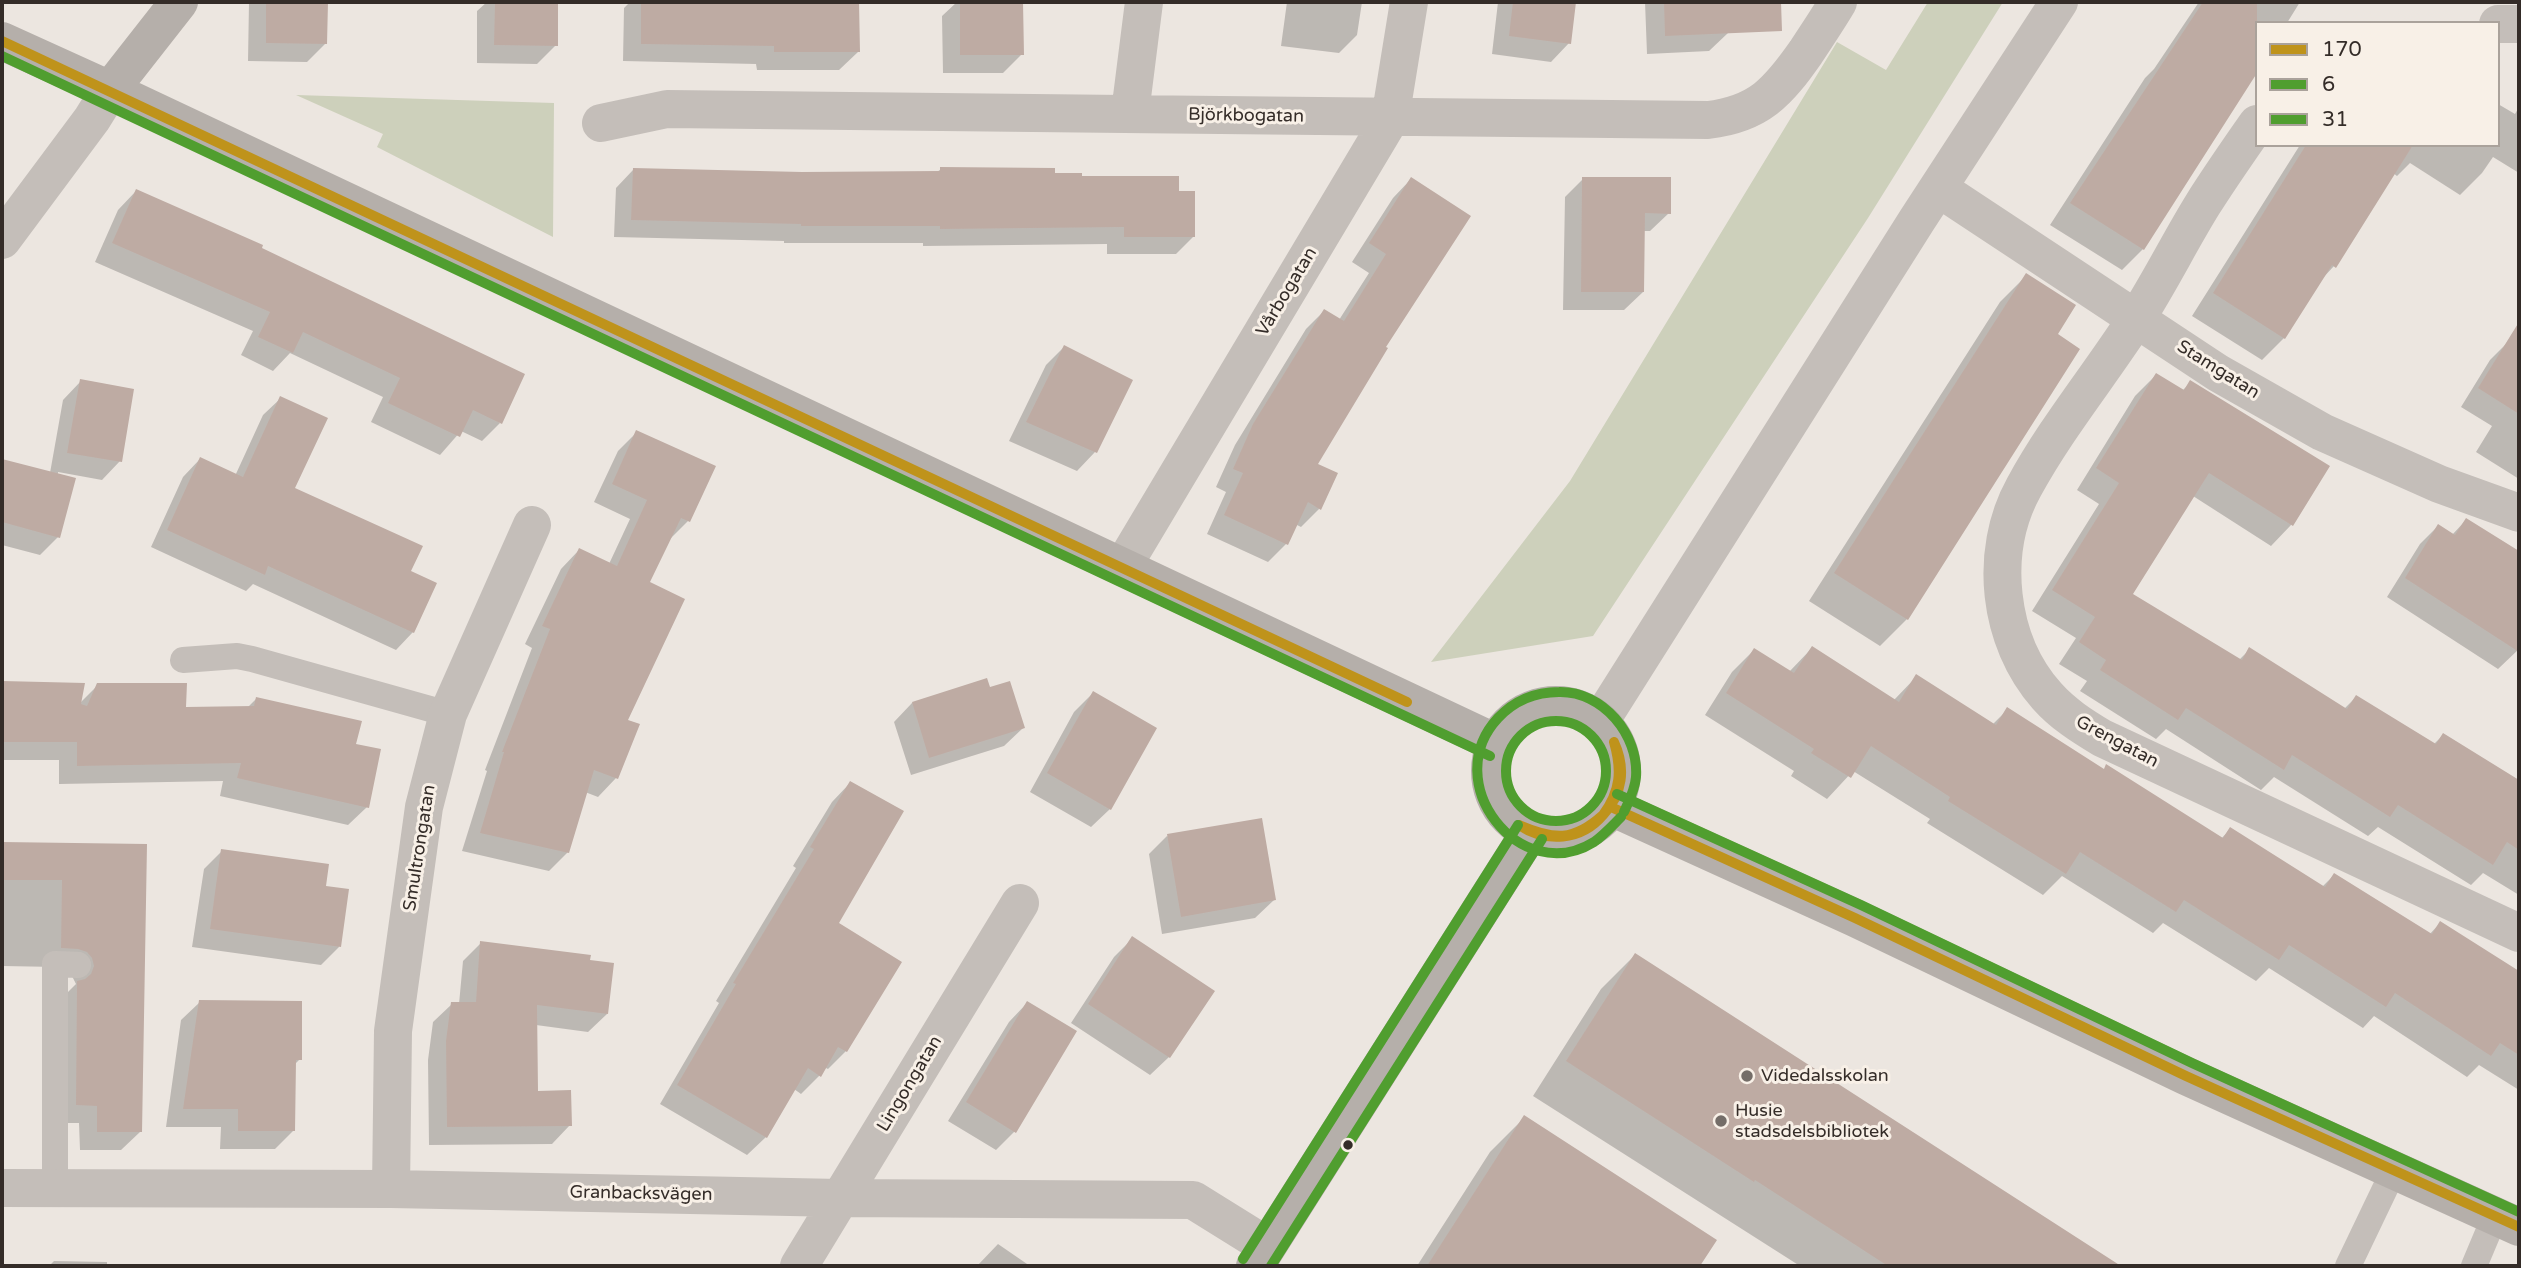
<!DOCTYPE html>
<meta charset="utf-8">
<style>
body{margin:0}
#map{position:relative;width:2521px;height:1268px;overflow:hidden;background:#ece6e0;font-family:"Varela Round",sans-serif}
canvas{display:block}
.frame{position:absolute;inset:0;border:4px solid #342c28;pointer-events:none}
.legend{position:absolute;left:2255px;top:21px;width:245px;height:126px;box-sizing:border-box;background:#f8f0e7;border:2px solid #aaa29b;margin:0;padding:9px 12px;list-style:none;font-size:21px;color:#342c28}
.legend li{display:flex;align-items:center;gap:14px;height:35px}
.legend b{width:35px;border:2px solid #aaa29b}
</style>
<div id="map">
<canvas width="2521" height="1268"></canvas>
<div class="frame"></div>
<ul class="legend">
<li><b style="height:9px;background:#bf931b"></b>170</li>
<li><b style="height:9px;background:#509e2f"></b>6</li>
<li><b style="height:9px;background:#509e2f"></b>31</li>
</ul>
</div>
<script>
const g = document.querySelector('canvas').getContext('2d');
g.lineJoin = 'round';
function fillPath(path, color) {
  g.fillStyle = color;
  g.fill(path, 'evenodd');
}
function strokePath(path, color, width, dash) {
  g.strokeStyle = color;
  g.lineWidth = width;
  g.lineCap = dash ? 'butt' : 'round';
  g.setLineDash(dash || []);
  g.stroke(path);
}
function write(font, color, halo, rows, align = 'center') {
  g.font = font + ' "Varela Round",sans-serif';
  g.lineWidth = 6;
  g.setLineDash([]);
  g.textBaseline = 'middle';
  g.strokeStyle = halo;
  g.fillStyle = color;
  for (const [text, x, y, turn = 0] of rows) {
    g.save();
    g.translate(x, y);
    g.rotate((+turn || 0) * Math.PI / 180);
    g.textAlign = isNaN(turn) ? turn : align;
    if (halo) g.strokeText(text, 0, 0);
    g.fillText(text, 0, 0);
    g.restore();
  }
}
const green = new Path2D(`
 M 1928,2 L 2003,2 L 1868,218 L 1593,636 L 1431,662 L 1570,481 L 1837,42 L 1886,70 Z
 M 296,95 L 554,103 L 553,237 L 377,147 L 383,134 Z`);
const shadow = new Path2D(`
 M 249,2 L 326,2 L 326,43 L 307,62 L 248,61 Z
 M 487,2 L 557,2 L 556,45 L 537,64 L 477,63 L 477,11 Z
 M 630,2 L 857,2 L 858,52 L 839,70 L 757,70 L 756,64 L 623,61 L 624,8 Z
 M 957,2 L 1021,2 L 1022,54 L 1003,73 L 943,73 L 942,16 Z
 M 1287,2 L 1362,2 L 1357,35 L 1339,53 L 1281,46 Z
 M 1498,2 L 1574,2 L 1569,43 L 1551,62 L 1492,54 Z
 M 1645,2 L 1726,2 L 1728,33 L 1709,51 L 1647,54 Z
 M 2199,2 L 2300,2 L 2287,23 L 2257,23 L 2143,249 L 2122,270 L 2050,225 L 2145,78 L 2154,69 Z
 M 2498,104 L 2515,114 L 2519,107 L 2519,173 L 2493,157 L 2482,173 L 2460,195 L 2410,163 L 2397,176 L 2393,173 L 2334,266 L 2321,280 L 2284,338 L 2262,360 L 2192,316 L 2300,145 L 2498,145 Z
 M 941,169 L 1054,175 L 1177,193 L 1194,236 L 1176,254 L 1107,254 L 1107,244 L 923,246 L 923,243 L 784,243 L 784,241 L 614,237 L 616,188 L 633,170 L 802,174 L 936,173 Z
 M 1411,179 L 1384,347 L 1315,464 L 1319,509 L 1301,527 L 1295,524 L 1286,544 L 1268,562 L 1207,534 L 1226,492 L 1216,487 L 1235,445 L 1306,329 L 1324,311 L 1339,320 L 1369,273 L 1352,262 L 1393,198 Z
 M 1583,179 L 1669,213 L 1650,231 L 1643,231 L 1643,292 L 1624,310 L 1563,310 L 1565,197 Z
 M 136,191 L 259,249 L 500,423 L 482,441 L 461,431 L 440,455 L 371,422 L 383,397 L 290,353 L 273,371 L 241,355 L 253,331 L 95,262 L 118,210 Z
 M 2027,275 L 2055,335 L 1907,619 L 1880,646 L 1809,601 L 2000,302 Z
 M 2508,342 L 2519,349 L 2519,479 L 2476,452 L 2492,426 L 2461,407 L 2490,360 Z
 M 1064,347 L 1130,381 L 1095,452 L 1077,471 L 1009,441 L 1046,365 Z
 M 2156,375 L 2182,391 L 2190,383 L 2328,466 L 2291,525 L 2271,546 L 2193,496 L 2131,595 L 2239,660 L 2249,650 L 2344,709 L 2356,697 L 2433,745 L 2443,735 L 2519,783 L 2519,895 L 2483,873 L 2471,885 L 2378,827 L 2368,836 L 2274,777 L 2261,790 L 2166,729 L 2156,739 L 2080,691 L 2087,681 L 2059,664 L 2076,638 L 2032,611 L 2099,504 L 2077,490 L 2135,396 Z
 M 81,381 L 120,461 L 102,480 L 58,472 L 58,537 L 40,555 L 2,545 L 2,460 L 50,473 L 63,400 Z
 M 281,398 L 293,488 L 409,572 L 435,584 L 413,632 L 396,650 L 253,584 L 246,591 L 151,547 L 183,477 L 200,459 L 235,476 L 263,415 Z
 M 637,432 L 688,521 L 670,539 L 648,583 L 625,720 L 638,725 L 616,778 L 598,797 L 585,792 L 568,852 L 549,871 L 462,851 L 487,771 L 485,770 L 532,648 L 525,644 L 561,569 L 579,550 L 609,564 L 630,519 L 594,502 L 618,451 Z
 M 2466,520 L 2519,553 L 2519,649 L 2498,669 L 2387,597 L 2420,544 L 2438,526 L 2452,535 Z
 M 1812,648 L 1894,700 L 1917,676 L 1992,725 L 2007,710 L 2103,770 L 2221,839 L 2230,829 L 2322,887 L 2334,875 L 2429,935 L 2440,923 L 2519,973 L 2519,1090 L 2479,1065 L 2467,1077 L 2374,1016 L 2363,1028 L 2269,968 L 2256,981 L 2163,923 L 2153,933 L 2062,876 L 2043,895 L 1927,823 L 1930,819 L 1853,771 L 1827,799 L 1791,776 L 1794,771 L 1705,715 L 1732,672 L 1754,650 L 1789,672 Z
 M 2,682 L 39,682 L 79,704 L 98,685 L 185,708 L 247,708 L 256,699 L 354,745 L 367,807 L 348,825 L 220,796 L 223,781 L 59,784 L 59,760 L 2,760 Z
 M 989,689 L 1023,728 L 1004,746 L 911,775 L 894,722 L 912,703 Z
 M 1093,693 L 1110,809 L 1091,827 L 1030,792 L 1074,712 Z
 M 850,783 L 836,924 L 846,1051 L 828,1069 L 824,1067 L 820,1075 L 801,1094 L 794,1089 L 766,1137 L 747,1155 L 660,1104 L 719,1003 L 716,1001 L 796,868 L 793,866 L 832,802 Z
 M 1167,836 L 1274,900 L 1255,918 L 1162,934 L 1149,854 Z
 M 2,844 L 145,846 L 140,1132 L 121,1150 L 80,1150 L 79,1123 L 58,1123 L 59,1001 L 76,984 L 69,970 L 58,967 L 2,966 Z
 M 222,851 L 324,887 L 339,947 L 321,965 L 192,947 L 204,869 Z
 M 1133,938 L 1169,1057 L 1150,1075 L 1071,1023 L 1114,957 Z
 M 481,943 L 588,962 L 607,1014 L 588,1032 L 536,1025 L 536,1092 L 570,1125 L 552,1144 L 429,1145 L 428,1060 L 433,1022 L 452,1004 L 459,1004 L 463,961 Z
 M 1635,955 L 2118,1266 L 1800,1266 L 1533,1096 L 1601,989 Z
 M 200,1002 L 300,1059 L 295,1064 L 293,1131 L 275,1149 L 220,1149 L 221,1127 L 166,1127 L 181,1020 Z
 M 1027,1003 L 1014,1132 L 996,1150 L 948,1121 L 1009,1022 Z
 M 1524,1118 L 1714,1240 L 1698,1266 L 1417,1266 L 1490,1152 Z
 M 998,1244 L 1030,1266 L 977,1266 Z
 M 54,1261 L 107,1262 L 107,1266 L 49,1266 Z
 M 546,1264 L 703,1265 L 543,1266 Z`);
const building = new Path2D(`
 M 266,2 L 328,2 L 327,44 L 266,43 Z
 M 495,2 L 558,2 L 558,46 L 494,45 Z
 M 641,2 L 859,2 L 860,52 L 774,52 L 774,46 L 641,44 Z
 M 960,2 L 1023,2 L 1024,55 L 960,55 Z
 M 1513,2 L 1576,2 L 1571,44 L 1509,36 Z
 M 1664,2 L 1781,2 L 1782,31 L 1665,36 Z
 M 2203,2 L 2257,2 L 2257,73 L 2144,250 L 2070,203 Z
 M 2306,145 L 2413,145 L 2336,268 L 2332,265 L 2285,339 L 2213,293 Z
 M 940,167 L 1055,168 L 1055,173 L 1082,173 L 1082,176 L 1179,176 L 1179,191 L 1195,191 L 1195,237 L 1124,237 L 1124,227 L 940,229 L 940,226 L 801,226 L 801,224 L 631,220 L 633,168 L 802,172 L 940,171 Z
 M 1411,177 L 1471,216 L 1386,347 L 1388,348 L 1318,464 L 1338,473 L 1321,510 L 1308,502 L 1288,545 L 1224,515 L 1243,473 L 1233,469 L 1253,424 L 1324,309 L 1344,321 L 1386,254 L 1369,243 Z
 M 1582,177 L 1671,177 L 1671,214 L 1645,213 L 1644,292 L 1581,292 Z
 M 136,189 L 263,245 L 262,248 L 525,374 L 502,424 L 473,410 L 460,437 L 388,403 L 400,378 L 303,332 L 293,353 L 258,337 L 270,312 L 112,243 Z
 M 2026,273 L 2076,305 L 2058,334 L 2080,349 L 1908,620 L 1834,573 Z
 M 2519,322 L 2519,414 L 2478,388 Z
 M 1064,345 L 1133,380 L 1097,453 L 1026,422 Z
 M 2156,373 L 2184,390 L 2190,380 L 2330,466 L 2293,526 L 2209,473 L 2133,594 L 2242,660 L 2249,647 L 2347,709 L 2356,695 L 2436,744 L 2443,733 L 2519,780 L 2519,850 L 2507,842 L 2493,865 L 2398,805 L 2390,817 L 2292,755 L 2284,770 L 2186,708 L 2178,720 L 2100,670 L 2106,660 L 2079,642 L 2095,617 L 2052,590 L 2119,483 L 2096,468 Z
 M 80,379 L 134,389 L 122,462 L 67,453 Z
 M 280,396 L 328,418 L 295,488 L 423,546 L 411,571 L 437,583 L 414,633 L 268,566 L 265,575 L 167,530 L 200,457 L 243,477 Z
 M 636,430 L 716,466 L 690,522 L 681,518 L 650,582 L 685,599 L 628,720 L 640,724 L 618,779 L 594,770 L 569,853 L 480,833 L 504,752 L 502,752 L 550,629 L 542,626 L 579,548 L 617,566 L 647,500 L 612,484 Z
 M 2,459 L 76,478 L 60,538 L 2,522 Z
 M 2466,518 L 2519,551 L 2519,652 L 2405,578 L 2438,524 L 2455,535 Z
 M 1812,646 L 1899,702 L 1916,674 L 1996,725 L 2007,707 L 2104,769 L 2106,764 L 2223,838 L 2230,827 L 2325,887 L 2334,873 L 2432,934 L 2440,921 L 2519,971 L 2519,1055 L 2500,1043 L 2491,1056 L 2395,993 L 2386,1007 L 2289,945 L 2279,960 L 2184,900 L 2176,912 L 2080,852 L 2066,874 L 1948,801 L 1950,797 L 1871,746 L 1851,778 L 1811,753 L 1814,749 L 1726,693 L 1754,648 L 1794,673 Z
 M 987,678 L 990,687 L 1010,681 L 1025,728 L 929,758 L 912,702 Z
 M 2,681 L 85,683 L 81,704 L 87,706 L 97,683 L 187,683 L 186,707 L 254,706 L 256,697 L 362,721 L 356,744 L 381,749 L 369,808 L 237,778 L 241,763 L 77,766 L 77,742 L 2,742 Z
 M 1093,691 L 1157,728 L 1111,810 L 1047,773 Z
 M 850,781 L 904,811 L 839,923 L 902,962 L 847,1052 L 838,1047 L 821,1077 L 808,1068 L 767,1138 L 677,1085 L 736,984 L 733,983 L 814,849 L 810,847 Z
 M 1262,818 L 1276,900 L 1181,917 L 1167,834 Z
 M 2,842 L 147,844 L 142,1132 L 97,1132 L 97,1106 L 76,1105 L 77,981 L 85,979 L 91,974 L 94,966 L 92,958 L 87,952 L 78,949 L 61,948 L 62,880 L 2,880 Z
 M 221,849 L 329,864 L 326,886 L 349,889 L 341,947 L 210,929 Z
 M 1132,936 L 1215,991 L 1170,1058 L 1088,1004 Z
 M 480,941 L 591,955 L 590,960 L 614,963 L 608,1014 L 537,1005 L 538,1091 L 571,1090 L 572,1126 L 447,1127 L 446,1041 L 451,1002 L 476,1002 Z
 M 1635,953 L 2121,1266 L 1888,1266 L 1755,1180 L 1754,1182 L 1566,1061 Z
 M 199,1000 L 302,1001 L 302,1060 L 296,1060 L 295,1131 L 238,1131 L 238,1109 L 183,1109 Z
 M 1027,1001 L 1077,1031 L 1016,1133 L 966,1102 Z
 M 1524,1115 L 1717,1240 L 1700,1266 L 1427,1266 Z`);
const lane = new Path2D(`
 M 183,660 L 237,656 L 252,659 L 448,714
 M 55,1188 L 55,964 L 78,965
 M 2348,1266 L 2394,1170
 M 2474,1266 L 2495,1216`);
const street = new Path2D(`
 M 2498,24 L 2519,24
 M 1130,113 L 1144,2
 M 601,123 L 667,109 C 1014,111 1361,119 1708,120 C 1759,114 1778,92 1806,52 C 1817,35 1828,19 1838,2
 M 2257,124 C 2239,150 2220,177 2203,204 C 2180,241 2160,282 2136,319 C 2100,375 2056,428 2024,487 C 1988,552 1998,641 2047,696 C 2063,714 2082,726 2102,738 L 2519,933
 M 1938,188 L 2218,373 L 2322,432 L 2439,484 L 2519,513
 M 2,240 L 92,119 L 110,90
 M 1123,566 L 1390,119 L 1409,2
 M 1601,720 L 1917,220 L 2059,2
 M 2,1188 L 391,1189 L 840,1198 L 1193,1200 L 1267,1246
 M 391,1189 L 393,1031 L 424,807 L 448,714 L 532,525
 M 799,1266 L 1020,903`);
const secondary = new Path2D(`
 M 2,41 L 110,90 L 1496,743
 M 110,90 L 179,2
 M1490 771a66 66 0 1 1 132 0a66 66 0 1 1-132 0Z
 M 1611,807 L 1855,918 L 2186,1076 L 2519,1227
 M 1255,1266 L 1530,832`);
const bus1 = new Path2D(`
 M 2,41 L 1407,702
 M 1611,807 L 1855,918 L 2186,1076 L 2519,1227
 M 1603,815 C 1621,791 1622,770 1614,742
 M 1603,815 C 1623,794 1626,768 1614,742
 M 1519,825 C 1554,840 1573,842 1603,815
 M 1519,825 C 1546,843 1581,841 1603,815`);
const bus2 = new Path2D(`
 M 2,56 L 1490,756
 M 1621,817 C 1612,826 1604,835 1594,842 C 1520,888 1438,782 1498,718 C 1515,700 1535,692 1559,692 C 1603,691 1639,735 1636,777 C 1635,790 1629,801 1624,812
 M 1271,1266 L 1542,839`);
const bus3 = new Path2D(`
 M1506 771a50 50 0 1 1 100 0a50 50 0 1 1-100 0Z
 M 1617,794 L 1861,905 L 2192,1063 L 2519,1212
 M 1243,1259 L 1518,825`);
const markers = [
 [1747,1076,7,"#746d68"],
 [1721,1121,7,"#746d68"],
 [1348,1145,6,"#342c28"]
];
const streetNames = [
 ["Björkbogatan",1246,116,1],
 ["Vårbogatan",1287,292,-59],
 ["Stamgatan",2218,370,32],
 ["Grengatan",2117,742,28],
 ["Smultrongatan",420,848,-81],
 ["Lingongatan",910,1084,-59],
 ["Granbacksvägen",641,1194,1]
];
const poiNames = [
 ["Videdalsskolan",1761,1076],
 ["Husie",1735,1111],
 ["stadsdelsbibliotek",1735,1132]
];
fillPath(green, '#cdd0bb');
fillPath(shadow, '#0003');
fillPath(building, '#beaba3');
strokePath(lane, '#c4beb9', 26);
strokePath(street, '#c4beb9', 38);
strokePath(secondary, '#b5afaa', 38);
strokePath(bus1, '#bf931b', 10);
strokePath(bus2, '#509e2f', 10);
strokePath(bus3, '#509e2f', 10);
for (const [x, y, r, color] of markers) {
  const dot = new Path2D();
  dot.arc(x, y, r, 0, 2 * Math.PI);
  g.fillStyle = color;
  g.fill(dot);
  strokePath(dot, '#f8f0e7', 2.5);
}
write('18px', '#342c28', '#f8f0e7', streetNames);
write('18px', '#342c28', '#f8f0e7', poiNames, 'left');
</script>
